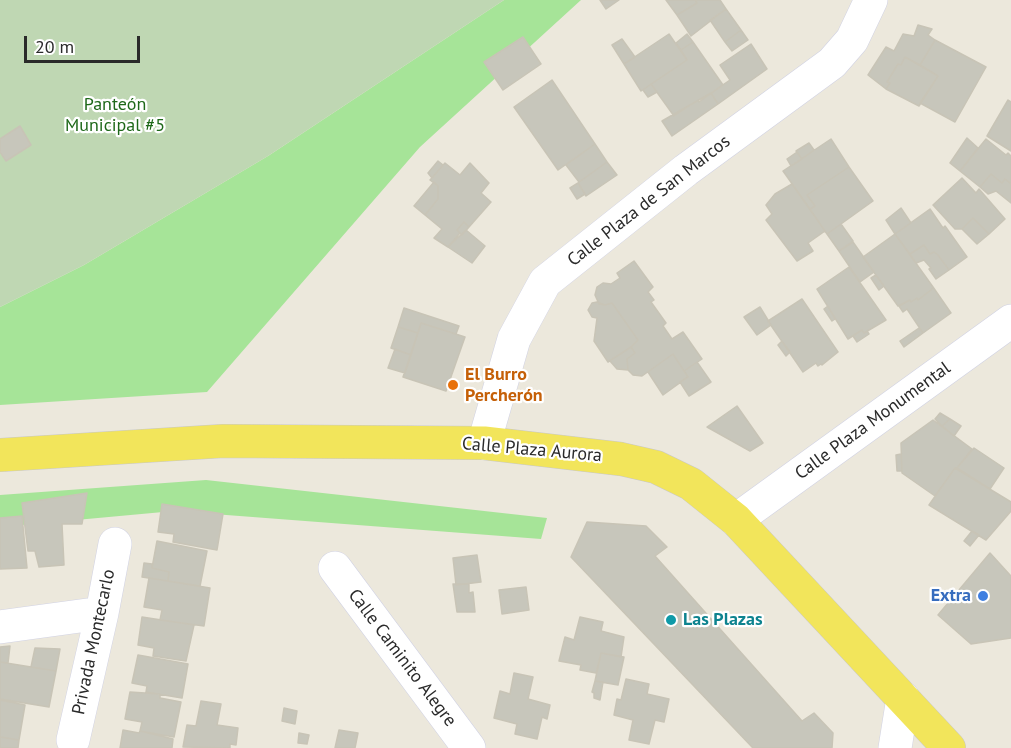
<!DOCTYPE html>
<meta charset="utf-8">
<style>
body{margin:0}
#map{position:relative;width:1011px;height:748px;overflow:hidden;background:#ece8dc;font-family:"PT Sans",sans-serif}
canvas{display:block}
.scale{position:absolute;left:24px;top:36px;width:116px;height:27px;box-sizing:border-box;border:3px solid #2a2a2a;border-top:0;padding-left:8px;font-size:18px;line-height:21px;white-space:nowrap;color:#2a2a2a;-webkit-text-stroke:4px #fff;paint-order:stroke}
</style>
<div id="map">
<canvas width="1011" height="748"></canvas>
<div class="scale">20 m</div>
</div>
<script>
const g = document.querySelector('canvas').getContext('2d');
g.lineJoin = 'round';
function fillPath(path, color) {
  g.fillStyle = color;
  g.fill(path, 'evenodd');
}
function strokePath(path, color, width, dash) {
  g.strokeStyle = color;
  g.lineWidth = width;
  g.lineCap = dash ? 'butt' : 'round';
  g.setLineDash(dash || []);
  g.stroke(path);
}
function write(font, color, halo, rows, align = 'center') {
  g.font = font + ' "PT Sans",sans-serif';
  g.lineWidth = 4.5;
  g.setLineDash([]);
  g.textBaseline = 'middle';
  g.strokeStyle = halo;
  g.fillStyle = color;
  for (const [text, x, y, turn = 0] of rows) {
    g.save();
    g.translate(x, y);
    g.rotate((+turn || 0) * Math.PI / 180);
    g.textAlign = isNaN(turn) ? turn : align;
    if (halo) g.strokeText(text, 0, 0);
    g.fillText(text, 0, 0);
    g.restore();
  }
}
const green = new Path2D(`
 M 504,0 L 581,0 L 420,147 L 207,392 L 0,405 L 0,307 L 84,265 L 268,156 Z
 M 206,480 L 547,518 L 541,539 L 174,511 L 0,527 L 0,495 Z`);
const cemetery = new Path2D(`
 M 0,0 L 504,0 L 268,156 L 84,265 L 0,307 Z`);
const building = new Path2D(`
 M 600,0 L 619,0 L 606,9 Z
 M 666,0 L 695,0 L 697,3 L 677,15 Z
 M 695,0 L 720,0 L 726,9 L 691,36 L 677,15 L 697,3 Z
 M 726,9 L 741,30 L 725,42 L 710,20 Z
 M 918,25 L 932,29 L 928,35 L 935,40 L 920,65 L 905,57 L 901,65 L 898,64 L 887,82 L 890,83 L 886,89 L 868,75 L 886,47 L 894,51 L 903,34 L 914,36 Z
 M 741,30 L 748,40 L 732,51 L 725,42 Z
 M 669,34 L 687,60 L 641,91 L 624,64 Z
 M 687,34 L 693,42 L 681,50 L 676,43 Z
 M 523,37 L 541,64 L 503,90 L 484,62 Z
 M 622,39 L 635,57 L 624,64 L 612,45 Z
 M 935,40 L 986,67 L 955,122 L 920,103 L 938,76 L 920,65 Z
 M 693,42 L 723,85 L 699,102 L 698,100 L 674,116 L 651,84 L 687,60 L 681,50 Z
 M 751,44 L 767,69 L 718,104 L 711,93 L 730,80 L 720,65 Z
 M 905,57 L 938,76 L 919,106 L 886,89 L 890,83 L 887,82 L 898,64 L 901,65 Z
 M 552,80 L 595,144 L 558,170 L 514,107 Z
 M 651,84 L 657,92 L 648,97 L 643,90 Z
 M 711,93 L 718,104 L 672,136 L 662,121 Z
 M 1008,100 L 1011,102 L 1011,151 L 987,136 Z
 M 20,126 L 31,145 L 6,161 L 0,152 L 0,139 Z
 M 967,138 L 978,148 L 960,171 L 950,163 Z
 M 831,139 L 849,167 L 807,195 L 815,206 L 810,209 L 783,171 Z
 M 986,139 L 1006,155 L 1008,153 L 1011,156 L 1011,184 L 1005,179 L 1002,183 L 991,174 L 980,187 L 960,171 Z
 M 809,143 L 814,150 L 802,159 L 796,151 Z
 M 595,144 L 607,162 L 579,182 L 566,165 Z
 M 797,152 L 802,159 L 791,166 L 787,159 Z
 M 438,161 L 443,165 L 432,178 L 428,173 Z
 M 607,162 L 617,175 L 586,196 L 578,183 Z
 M 445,163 L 460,175 L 470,163 L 489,183 L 481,193 L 491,202 L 469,227 L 464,222 L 457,230 L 460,233 L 448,247 L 434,238 L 442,229 L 425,215 L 438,199 L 438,186 L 430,180 Z
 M 849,167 L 873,201 L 827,234 L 810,209 L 815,206 L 807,195 Z
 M 991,174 L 1002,183 L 1005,179 L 1011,184 L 1011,203 L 996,191 L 988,194 L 980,187 Z
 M 962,178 L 976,193 L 979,189 L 1005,219 L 989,234 L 973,218 L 962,229 L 955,229 L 933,205 Z
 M 434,182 L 438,186 L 438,199 L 425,215 L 414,206 Z
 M 578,183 L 585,194 L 577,199 L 570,188 Z
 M 792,184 L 825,231 L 808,243 L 813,251 L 797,261 L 766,220 L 772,214 L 766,205 L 775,194 Z
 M 901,208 L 911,223 L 895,234 L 886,220 Z
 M 930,209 L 943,228 L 945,226 L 967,257 L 949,270 L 938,255 L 934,252 L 930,254 L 924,245 L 910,254 L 895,234 Z
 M 973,218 L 989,234 L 977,244 L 962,229 Z
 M 464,222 L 469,227 L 462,235 L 457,230 Z
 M 841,224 L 853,241 L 839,251 L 827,234 Z
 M 466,230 L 485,246 L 472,263 L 448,247 Z
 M 895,234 L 933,287 L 931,290 L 918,300 L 917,298 L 911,302 L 910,300 L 898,306 L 863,257 Z
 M 853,242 L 874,272 L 860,282 L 839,251 Z
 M 924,245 L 930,254 L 934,252 L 938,255 L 949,270 L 936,279 L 929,269 L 931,268 L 924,260 L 916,263 L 910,254 Z
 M 634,261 L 653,287 L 648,292 L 654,300 L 651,302 L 666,323 L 663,326 L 672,339 L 683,332 L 702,359 L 684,371 L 673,354 L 642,376 L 633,375 L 628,370 L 627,359 L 635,353 L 631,347 L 638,340 L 612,303 L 605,305 L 599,304 L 595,295 L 597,287 L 603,283 L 611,284 L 620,278 L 617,273 Z
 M 849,267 L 886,320 L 864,333 L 862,330 L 848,339 L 817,289 Z
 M 876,275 L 884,286 L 879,290 L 871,278 Z
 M 933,287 L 951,313 L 923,333 L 907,309 L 903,312 L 899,306 L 910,300 L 911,302 L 917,298 L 918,300 L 931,290 Z
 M 802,299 L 838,352 L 822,365 L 821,364 L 818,366 L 816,363 L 803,372 L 768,321 Z
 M 597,302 L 605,305 L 612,303 L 638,340 L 631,347 L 608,362 L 594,341 L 597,318 L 592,317 L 588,310 L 592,303 Z
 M 828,306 L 835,319 L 832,321 L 824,309 Z
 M 760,307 L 771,325 L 757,335 L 744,317 Z
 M 404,308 L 459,326 L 456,334 L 421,323 L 418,333 L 398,327 Z
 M 421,323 L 465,337 L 446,391 L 403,377 Z
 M 398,327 L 418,333 L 411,355 L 391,348 Z
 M 919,328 L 923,333 L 904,347 L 900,341 Z
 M 862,330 L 864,333 L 867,331 L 869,334 L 857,342 L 853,336 Z
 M 782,341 L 790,352 L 786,356 L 778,345 Z
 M 631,347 L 635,353 L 627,359 L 628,370 L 617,369 L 610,361 Z
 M 395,349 L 411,355 L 405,373 L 388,368 Z
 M 673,354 L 688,377 L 663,395 L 648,372 Z
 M 697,362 L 711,382 L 689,396 L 680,382 L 688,377 L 684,371 Z
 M 737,406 L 763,443 L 750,451 L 707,427 Z
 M 940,413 L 950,419 L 942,426 L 935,419 Z
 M 950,419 L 961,426 L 954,436 L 942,426 Z
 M 933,420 L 972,449 L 957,468 L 955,468 L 935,496 L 902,473 L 901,443 Z
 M 974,448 L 1004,468 L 990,489 L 957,468 Z
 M 901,454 L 902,471 L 897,471 L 896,455 Z
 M 955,468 L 1011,502 L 1011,511 L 986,540 L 929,505 Z
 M 87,493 L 82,524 L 62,524 L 64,565 L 39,567 L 35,551 L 28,551 L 22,503 Z
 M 162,504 L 223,514 L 217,550 L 173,542 L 174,534 L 158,532 Z
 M 22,516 L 27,568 L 0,569 L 0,518 Z
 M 587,522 L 646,526 L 667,547 L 655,556 L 802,721 L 814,713 L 833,733 L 832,748 L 753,748 L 571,557 Z
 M 972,531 L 979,535 L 970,546 L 964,541 Z
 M 157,541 L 207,551 L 200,586 L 168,581 L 169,572 L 152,568 Z
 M 990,553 L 1011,576 L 1011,638 L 971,644 L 938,615 Z
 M 477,555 L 481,582 L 456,585 L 453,558 Z
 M 144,563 L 152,564 L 152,568 L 169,572 L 168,581 L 142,577 Z
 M 149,578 L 210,588 L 204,626 L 160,620 L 162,610 L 144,607 Z
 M 453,584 L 469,584 L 469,593 L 473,592 L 475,612 L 457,612 Z
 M 526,587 L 529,610 L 502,614 L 499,590 Z
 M 142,617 L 194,625 L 186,661 L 153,656 L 154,648 L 138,645 Z
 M 580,617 L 603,622 L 601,631 L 624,637 L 621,657 L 601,653 L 596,673 L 580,670 L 581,665 L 559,661 L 565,637 L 574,640 Z
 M 10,646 L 8,663 L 0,662 L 0,647 Z
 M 35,648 L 60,649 L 56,671 L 31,667 Z
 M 601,653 L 624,657 L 618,685 L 595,681 Z
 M 138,655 L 188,664 L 182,698 L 146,692 L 147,686 L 132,683 Z
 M 0,662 L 56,671 L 49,707 L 0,699 Z
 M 514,673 L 533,677 L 528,699 L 550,705 L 547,719 L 542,717 L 537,739 L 515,734 L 517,724 L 494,718 L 500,691 L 510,694 Z
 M 626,679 L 649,684 L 647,694 L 669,699 L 664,722 L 655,720 L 649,744 L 629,740 L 633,720 L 614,715 L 617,699 L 621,700 Z
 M 595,681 L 603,682 L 600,700 L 594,698 L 594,693 L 592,692 Z
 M 130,692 L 160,694 L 160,698 L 181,702 L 174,737 L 140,731 L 142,722 L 125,719 Z
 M 0,700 L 25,705 L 19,740 L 0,737 Z
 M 201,701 L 221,704 L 217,725 L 238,728 L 236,745 L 230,744 L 230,748 L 183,747 L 187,725 L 196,726 Z
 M 284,708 L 297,711 L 295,724 L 282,721 Z
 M 123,730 L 139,733 L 140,731 L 173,739 L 172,748 L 120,748 Z
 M 339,730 L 358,733 L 355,748 L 335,748 Z
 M 299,733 L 309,735 L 307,744 L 298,743 Z
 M 0,737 L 19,740 L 18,748 L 0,748 Z`);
const minor = new Path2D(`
 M 484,443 L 514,339 L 545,282 L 686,170 L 832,63 L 852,40 L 871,0
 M 736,520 L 1011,321
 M 335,568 L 469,748
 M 0,627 L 102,613
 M 73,740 L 102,613 L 115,544
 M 895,748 L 903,698`);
const major = new Path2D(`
 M 0,455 L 223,441 L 484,443 L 621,459 L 656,467 L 691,484 L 736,520 L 949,748`);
const markers = [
 [453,385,6,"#e8710a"],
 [983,596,6,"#3f7fe0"],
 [671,620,6,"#0f9aa8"]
];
const parkNames = [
 ["Panteón",115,105],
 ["Municipal #5",115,126]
];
const streetNames = [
 ["Calle Plaza de San Marcos",649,201,-38],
 ["Calle Plaza Monumental",873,421,-36],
 ["Calle Plaza Aurora",532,450,5],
 ["Privada Montecarlo",94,642,-78],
 ["Calle Caminito Alegre",402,658,53]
];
const foodNames = [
 ["El Burro",465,375],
 ["Percherón",465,396]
];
const shopNames = [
 ["Extra",971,596]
];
const cultureNames = [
 ["Las Plazas",683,620]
];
fillPath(green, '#a6e498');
fillPath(cemetery, '#bfd7b3');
fillPath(building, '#c7c6bb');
strokePath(building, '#c8c4b6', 1.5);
strokePath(minor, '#d1d2e3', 34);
strokePath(major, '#c8c8c8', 34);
strokePath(minor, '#fff', 33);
strokePath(major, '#f2e55b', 33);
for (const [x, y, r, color] of markers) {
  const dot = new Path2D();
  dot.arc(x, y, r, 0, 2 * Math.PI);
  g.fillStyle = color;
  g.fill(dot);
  strokePath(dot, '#fff', 2);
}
write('18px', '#1e6819', '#fff', parkNames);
write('18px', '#2a2a2a', '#fff', streetNames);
write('bold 18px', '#c56008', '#fff', foodNames, 'left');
write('bold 18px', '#366cbe', '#fff', shopNames, 'right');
write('bold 18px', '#0d838f', '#fff', cultureNames, 'left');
</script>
